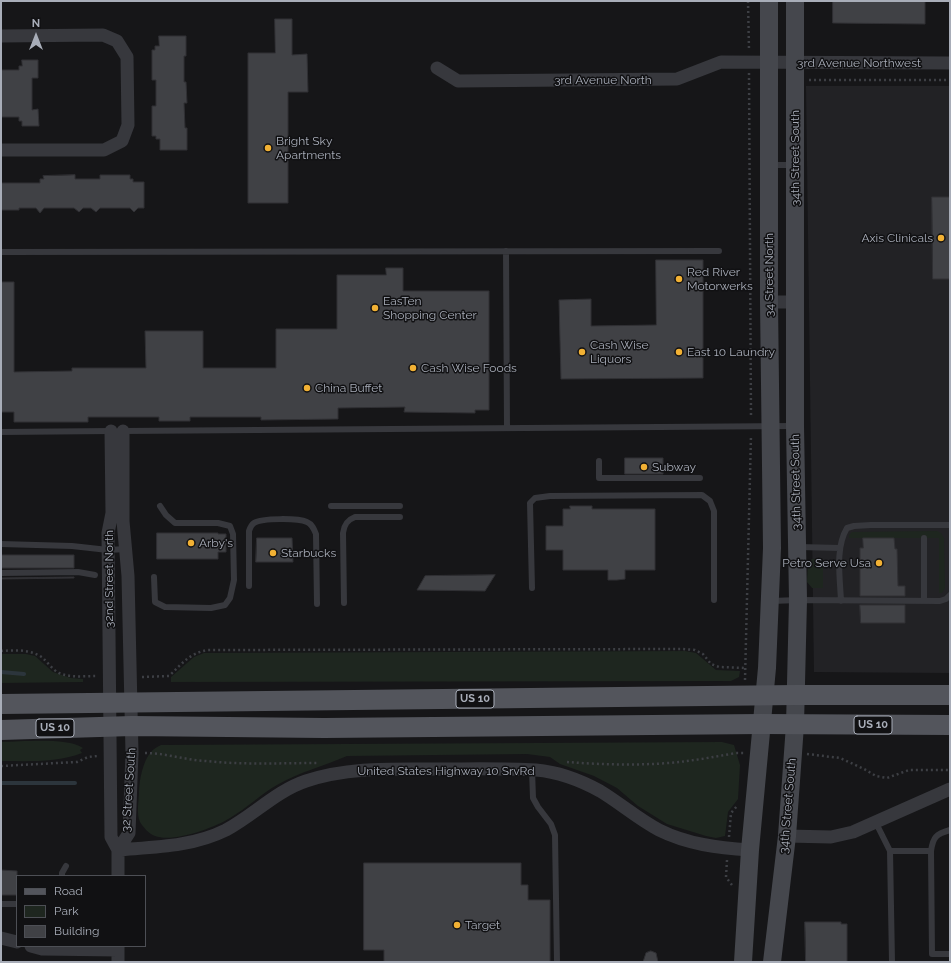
<!DOCTYPE html>
<style>
body{margin:0}
#map{position:relative;width:951px;height:963px;overflow:hidden;background:#161618;font-family:Raleway,sans-serif}
canvas{display:block}
.frame{position:absolute;inset:0;border:2px solid #a8adb8;pointer-events:none}
.legend{position:absolute;left:16px;top:875px;width:130px;height:72px;box-sizing:border-box;background:#111113;border:1px solid #4d4f55;margin:0;padding:5px 7px;list-style:none;font-size:12px;color:#a8adb8}
.legend li{display:flex;align-items:center;gap:8px;height:20px}
.legend b{width:20px;border:1px solid #4d4f55}
.north{position:absolute;left:16px;top:16px;width:40px;height:40px;-webkit-text-stroke:3px #111113;paint-order:stroke;rotate:0deg;font-size:11px;font-weight:700;line-height:16px;text-align:center;color:#a8adb8}
.north::after{content:'';display:block;margin:auto;width:14px;height:18px;background:#a8adb8;clip-path:polygon(50% 0,100% 100%,50% 72%,0 100%)}
</style>
<div id="map">
<canvas width="951" height="963"></canvas>
<div class="frame"></div>
<ul class="legend">
<li><b style="height:5px;background:#53555c"></b>Road</li>
<li><b style="height:11px;background:#1e261f"></b>Park</li>
<li><b style="height:11px;background:#404145"></b>Building</li>
</ul>
<div class="north">N</div>
</div>
<script>
const g = document.querySelector('canvas').getContext('2d');
g.lineJoin = 'round';
function fillPath(path, color) {
  g.fillStyle = color;
  g.fill(path, 'evenodd');
}
function strokePath(path, color, width, dash) {
  g.strokeStyle = color;
  g.lineWidth = width;
  g.lineCap = dash ? 'butt' : 'round';
  g.setLineDash(dash || []);
  g.stroke(path);
}
function write(font, color, halo, rows, align = 'center') {
  g.font = font + ' Raleway,sans-serif';
  g.lineWidth = 3;
  g.setLineDash([]);
  g.textBaseline = 'middle';
  g.strokeStyle = halo;
  g.fillStyle = color;
  for (const [text, x, y, turn = 0] of rows) {
    g.save();
    g.translate(x, y);
    g.rotate((+turn || 0) * Math.PI / 180);
    g.textAlign = isNaN(turn) ? turn : align;
    if (halo) g.strokeText(text, 0, 0);
    g.fillText(text, 0, 0);
    g.restore();
  }
}
const built = new Path2D(`
 M 806,86 L 950,86 L 950,673 L 814,672 Z`);
const green = new Path2D(`
 M 937,531 L 941,533 L 944,538 L 945,588 L 942,593 L 939,593 L 939,538 L 849,538 L 849,535 L 852,532 Z
 M 822,558 L 823,561 L 823,588 L 812,588 L 807,582 L 808,563 L 812,559 Z
 M 685,651 L 696,653 L 716,670 L 740,671 L 739,677 L 731,681 L 724,681 L 171,682 L 171,677 L 194,657 L 204,653 Z
 M 1,654 L 26,654 L 35,656 L 53,672 L 71,678 L 83,679 L 83,682 L 1,683 Z
 M 1,742 C 22,742 66,737 83,748 L 80,750 L 82,753 C 56,763 28,761 1,761 Z
 M 722,742 L 734,745 L 740,765 L 738,799 L 728,812 L 725,836 L 716,838 L 706,836 L 667,824 L 638,806 L 617,788 L 594,776 L 560,764 L 550,757 L 527,754 L 347,756 C 324,766 299,772 277,785 C 261,794 247,808 230,818 C 214,828 173,843 155,836 C 149,834 143,827 140,822 C 136,813 139,800 139,792 C 139,780 143,761 151,752 C 153,749 157,747 161,745 Z`);
const stream = new Path2D(`
 M 1,672 L 24,674
 M 1,783 L 75,783`);
const building = new Path2D(`
 M 833,1 L 925,1 L 925,24 L 833,23 Z
 M 275,19 L 292,19 L 292,55 L 307,54 L 308,92 L 288,92 L 288,203 L 248,203 L 248,53 L 275,53 Z
 M 159,36 L 186,36 L 186,56 L 184,56 L 184,82 L 186,82 L 187,103 L 184,103 L 185,128 L 187,128 L 187,150 L 160,150 L 160,139 L 156,139 L 156,136 L 152,136 L 152,106 L 156,106 L 156,80 L 152,80 L 152,50 L 155,50 L 155,46 L 159,46 Z
 M 22,60 L 38,60 L 38,78 L 32,78 L 32,110 L 38,109 L 39,126 L 22,126 L 22,121 L 19,121 L 19,117 L 1,117 L 1,70 L 19,70 L 19,66 L 22,66 Z
 M 75,175 L 75,179 L 100,179 L 100,175 L 130,175 L 130,179 L 133,179 L 133,182 L 144,182 L 144,208 L 138,208 L 134,212 L 130,208 L 100,208 L 96,212 L 91,208 L 83,208 L 79,212 L 74,208 L 44,208 L 40,213 L 36,208 L 19,208 L 19,210 L 1,210 L 1,183 L 40,183 L 40,179 L 44,179 L 43,176 Z
 M 932,197 L 950,197 L 950,279 L 933,279 Z
 M 656,260 L 703,260 L 703,378 L 561,379 L 559,300 L 591,299 L 591,326 L 656,325 Z
 M 386,268 L 403,268 L 403,291 L 489,291 L 489,410 L 475,410 L 475,413 L 404,412 L 405,407 L 338,408 L 338,419 L 261,420 L 261,417 L 190,417 L 190,421 L 159,421 L 159,417 L 88,417 L 88,422 L 14,422 L 14,412 L 1,412 L 1,282 L 14,282 L 14,372 L 72,371 L 72,368 L 146,368 L 145,331 L 203,331 L 203,368 L 276,368 L 276,329 L 337,329 L 337,275 L 386,275 Z
 M 625,458 L 663,458 L 663,474 L 625,474 Z
 M 570,506 L 592,506 L 592,509 L 655,509 L 655,570 L 625,570 L 625,579 L 617,580 L 608,580 L 608,570 L 563,570 L 563,550 L 546,550 L 546,526 L 563,526 L 563,509 L 570,509 Z
 M 157,533 L 218,533 L 218,534 L 226,534 L 226,552 L 218,552 L 218,559 L 157,559 Z
 M 257,538 L 292,538 L 293,562 L 256,562 Z
 M 863,538 L 894,538 L 895,549 L 897,549 L 898,586 L 905,586 L 905,596 L 860,596 L 860,548 L 863,548 Z
 M 1,555 L 74,555 L 74,568 L 1,568 Z
 M 495,575 L 485,591 L 417,590 L 425,576 Z
 M 1,577 L 1,578 L 74,577 L 74,578 L 1,579 Z
 M 860,605 L 905,605 L 905,623 L 861,623 Z
 M 364,863 L 521,863 L 521,885 L 528,885 L 528,900 L 550,900 L 550,962 L 384,962 L 384,950 L 364,950 Z
 M 1,870 L 17,871 L 17,895 L 1,895 Z
 M 805,922 L 841,922 L 841,924 L 847,924 L 847,962 L 806,962 Z
 M 651,951 L 656,953 L 658,962 L 643,962 L 646,953 Z`);
const path = new Path2D(`
 M 748,1 L 749,50
 M 749,73 L 751,418
 M 809,80 L 950,80
 M 1,651 C 15,650 31,649 43,658 C 48,663 53,670 59,673 C 71,678 85,676 97,676
 M 142,677 L 169,676 C 182,664 189,653 208,650 L 683,649 L 695,650 L 703,654 L 711,664 L 719,667 L 746,668
 M 745,680 L 751,435
 M 145,753 C 165,753 185,760 206,761 C 243,765 281,763 319,763
 M 807,754 L 840,758 L 864,769 L 876,776 L 887,778 L 909,770 L 950,770
 M 567,762 C 605,765 650,766 687,761 C 703,759 719,756 736,753 L 744,753
 M 1,766 L 77,762 L 88,757 L 98,756
 M 729,837 L 731,813 L 738,805
 M 727,860 L 726,877 L 732,885`);
const service = new Path2D(`
 M 771,165 L 794,165
 M 506,251 L 507,428
 M 1,252 L 719,251
 M 123,431 L 793,426
 M 1,432 L 111,431
 M 599,461 L 599,478 L 700,478
 M 331,506 L 400,506
 M 924,538 L 924,601
 M 1,544 L 72,546 L 108,550 L 126,549
 M 799,547 L 840,548
 M 1,573 L 78,572 L 95,575
 M 154,577 L 155,602 L 165,607 L 211,608 L 225,605 L 230,598 L 234,580 L 233,534 L 230,526 L 218,523 L 175,523 L 166,515 L 160,506
 M 249,586 L 249,531 C 250,528 251,525 254,523 C 262,518 298,518 307,522 C 312,524 314,529 316,534 L 317,604
 M 532,588 L 530,503 L 535,498 L 550,496 L 702,495 L 710,501 L 714,511 L 714,600
 M 772,601 L 798,600 L 940,601 L 946,599 L 950,595
 M 841,601 C 840,577 835,548 847,528 L 854,526 L 871,525 L 950,525
 M 344,603 L 343,533 C 344,525 347,520 355,517 L 400,517
 M 532,770 L 533,798 L 538,807 L 551,824 L 555,835 L 557,962
 M 876,823 L 890,851 L 892,962
 M 890,851 L 931,851 L 932,954 L 950,954
 M 931,851 C 933,837 936,834 950,830
 M 62,876 L 62,873 L 66,866
 M 1,904 L 17,904`);
const minor = new Path2D(`
 M 1,36 L 103,35 L 117,41 L 127,57 L 128,125 L 122,141 L 104,150 L 1,150
 M 437,68 L 458,81 L 677,79 L 721,62 L 950,63
 M 769,302 L 795,302
 M 111,431 L 112,513 L 108,533 L 111,837 L 118,850 L 118,876
 M 787,836 L 831,837 L 853,832 L 950,789
 M 118,850 C 154,847 192,847 226,830 C 254,815 276,791 306,781 C 348,767 392,769 436,769 C 469,769 503,768 536,770 C 559,772 580,780 600,791 C 620,803 638,819 659,830 C 687,844 718,848 750,850
 M 118,850 L 129,833 L 132,753 L 128,576 L 123,521 L 123,431
 M 1,938 L 17,942
 M 31,946 L 42,949 L 118,950
 M 118,962 L 118,946`);
const secondary = new Path2D(`
 M 743,962 L 750,850 L 767,668 L 772,548 L 769,302 L 769,1
 M 772,962 L 787,836 L 795,725 L 798,600 L 795,426 L 795,1`);
const primary = new Path2D(`
 M 1,704 L 795,695 L 950,695
 M 1,730 L 132,726 L 324,728 L 761,724 L 950,725`);
const markers = [
 [268,148,4,"#f2b134"],
 [941,238,4,"#f2b134"],
 [679,279,4,"#f2b134"],
 [375,308,4,"#f2b134"],
 [582,352,4,"#f2b134"],
 [679,352,4,"#f2b134"],
 [413,368,4,"#f2b134"],
 [307,388,4,"#f2b134"],
 [644,467,4,"#f2b134"],
 [191,543,4,"#f2b134"],
 [273,553,4,"#f2b134"],
 [879,563,4,"#f2b134"],
 [457,925,4,"#f2b134"]
];
const shields = [
 [475,699,38],
 [873,725,38],
 [55,728,38]
];
const shieldNames = [
 ["US 10",475,699],
 ["US 10",873,725],
 ["US 10",55,728]
];
const streetNames = [
 ["3rd Avenue Northwest",859,63],
 ["3rd Avenue North",603,80],
 ["34th Street South",795,158,-90],
 ["34 Street North",769,275,-90],
 ["34th Street South",796,482,-91],
 ["32nd Street North",109,579,-90],
 ["United States Highway 10 SrvRd",446,771],
 ["32 Street South",129,790,-86],
 ["34th Street South",788,806,-85]
];
const poiNames = [
 ["Bright Sky",276,141],
 ["Apartments",276,155],
 ["Axis Clinicals",933,238,"right"],
 ["Red River",687,272],
 ["Motorwerks",687,286],
 ["EasTen",383,301],
 ["Shopping Center",383,315],
 ["Cash Wise",590,345],
 ["Liquors",590,359],
 ["East 10 Laundry",687,352],
 ["Cash Wise Foods",421,368],
 ["China Buffet",315,388],
 ["Subway",652,467],
 ["Arby's",199,543],
 ["Starbucks",281,553],
 ["Petro Serve Usa",871,563,"right"],
 ["Target",465,925]
];
fillPath(built, '#222225');
fillPath(green, '#1e261f');
strokePath(stream, '#2c353c', 4);
fillPath(building, '#404145');
strokePath(building, '#303034', 1);
strokePath(path, '#3d3f44', 2.5, [2, 3]);
strokePath(service, '#37383d', 6);
strokePath(minor, '#37383d', 13);
strokePath(secondary, '#45474d', 18);
strokePath(primary, '#53555c', 20);
for (const [x, y, r, color] of markers) {
  const dot = new Path2D();
  dot.arc(x, y, r, 0, 2 * Math.PI);
  g.fillStyle = color;
  g.fill(dot);
  strokePath(dot, '#111113', 1.5);
}
for (const [x, y, w] of shields) {
  const box = new Path2D();
  box.roundRect(x - w / 2, y - 9, w, 18, 3);
  g.fillStyle = '#111113';
  g.fill(box);
  strokePath(box, '#a8adb8', 1);
}
write('bold 11px', '#a8adb8', null, shieldNames);
write('12px', '#a8adb8', '#111113', streetNames);
write('12px', '#a8adb8', '#111113', poiNames, 'left');
</script>
